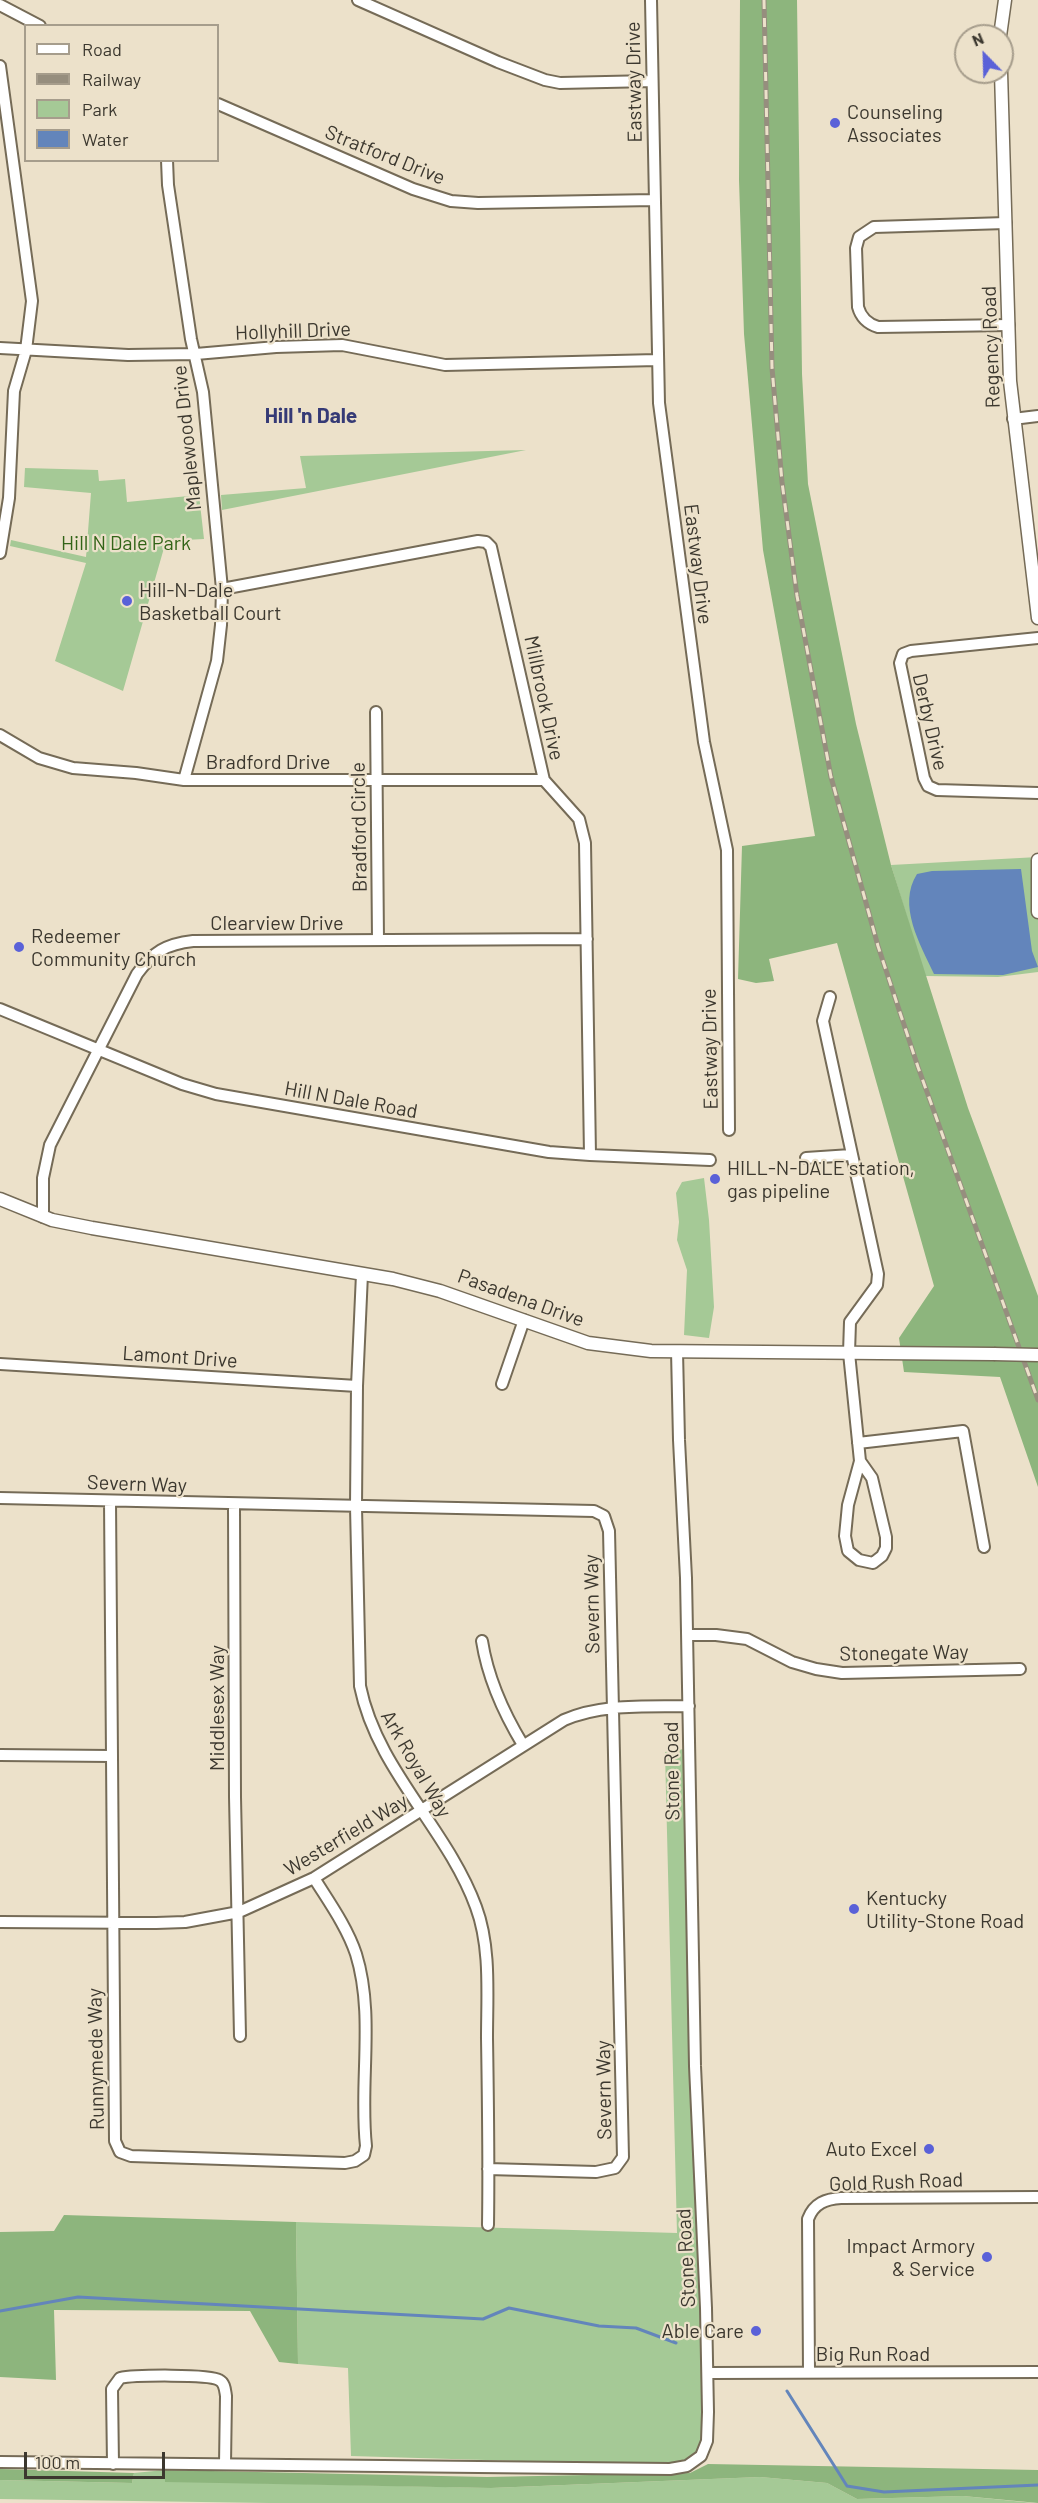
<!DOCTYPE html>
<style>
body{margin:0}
#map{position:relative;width:1038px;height:2503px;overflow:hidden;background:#ece1ca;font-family:Barlow,sans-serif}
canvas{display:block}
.legend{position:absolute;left:24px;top:24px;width:195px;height:138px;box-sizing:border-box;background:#ece1ca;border:2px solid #a69d8c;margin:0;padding:8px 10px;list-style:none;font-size:18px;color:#3c382f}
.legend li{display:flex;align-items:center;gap:12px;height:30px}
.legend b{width:30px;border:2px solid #a69d8c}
.north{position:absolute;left:954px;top:24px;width:60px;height:60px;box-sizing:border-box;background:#ece1ca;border:2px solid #a69d8c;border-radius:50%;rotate:337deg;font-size:16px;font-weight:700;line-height:24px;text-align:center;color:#3c382f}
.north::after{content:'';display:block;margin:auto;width:21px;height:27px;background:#5a61d8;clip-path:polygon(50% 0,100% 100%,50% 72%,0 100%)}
.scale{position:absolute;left:24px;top:2452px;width:141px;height:27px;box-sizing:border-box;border:3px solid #3c382f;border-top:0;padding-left:8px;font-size:18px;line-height:21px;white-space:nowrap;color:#3c382f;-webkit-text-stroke:4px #ece1ca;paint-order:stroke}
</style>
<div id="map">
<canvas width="1038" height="2503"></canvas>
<ul class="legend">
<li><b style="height:8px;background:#fff"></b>Road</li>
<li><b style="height:8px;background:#968e7e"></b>Railway</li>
<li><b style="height:16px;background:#a5c996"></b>Park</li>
<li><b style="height:16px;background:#6385bb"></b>Water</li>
</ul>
<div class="north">N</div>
<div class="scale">100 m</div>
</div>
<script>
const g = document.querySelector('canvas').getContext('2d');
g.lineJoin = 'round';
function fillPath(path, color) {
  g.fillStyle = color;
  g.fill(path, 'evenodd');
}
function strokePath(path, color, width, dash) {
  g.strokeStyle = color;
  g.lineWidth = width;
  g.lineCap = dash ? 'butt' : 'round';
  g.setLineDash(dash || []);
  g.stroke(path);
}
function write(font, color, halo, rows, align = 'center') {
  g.font = font + ' Barlow,sans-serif';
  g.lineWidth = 4.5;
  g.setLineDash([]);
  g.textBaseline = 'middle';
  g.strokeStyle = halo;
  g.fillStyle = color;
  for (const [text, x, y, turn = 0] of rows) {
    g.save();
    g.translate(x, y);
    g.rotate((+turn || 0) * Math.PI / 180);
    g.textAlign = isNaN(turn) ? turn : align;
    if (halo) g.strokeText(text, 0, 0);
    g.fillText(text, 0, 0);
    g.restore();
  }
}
const green = new Path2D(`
 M 526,450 L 222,510 L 221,495 L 306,488 L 300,456 Z
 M 25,468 L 98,470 L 99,481 L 125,479 L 127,502 L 199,495 L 204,539 L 166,541 L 123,691 L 55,661 L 86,563 L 10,546 L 11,540 L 86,557 L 91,493 L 24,487 Z
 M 1038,857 L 1038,972 L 998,977 L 925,976 L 891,865 Z
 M 704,1178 L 709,1220 L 714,1307 L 709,1338 L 684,1335 L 687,1270 L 677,1240 L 679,1222 L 676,1193 L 682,1182 Z
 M 690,1748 L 707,2441 L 687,2466 L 351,2456 L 348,2368 L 298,2364 L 296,2222 L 677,2233 L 665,1752 Z
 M 165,2470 L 165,2481 L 491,2488 L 760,2477 L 827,2483 L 857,2499 L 963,2496 L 1034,2503 L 269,2503 L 0,2499 L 0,2480 L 132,2483 L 134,2473 Z`);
const forest = new Path2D(`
 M 740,0 L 797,0 L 802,374 L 808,484 L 856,724 L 891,865 L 968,1108 L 1038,1296 L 1038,1487 L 1000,1377 L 904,1372 L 899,1338 L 934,1286 L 837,943 L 769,959 L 774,981 L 756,983 L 738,979 L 742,846 L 815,836 L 763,550 L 744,334 L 739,180 Z
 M 64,2215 L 296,2222 L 298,2364 L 279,2362 L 250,2311 L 54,2310 L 56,2380 L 0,2377 L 0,2232 L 54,2231 Z
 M 708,2464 L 1038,2470 L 1038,2503 L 963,2496 L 857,2499 L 827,2483 L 760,2477 L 491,2488 L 165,2482 L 165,2470 L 487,2477 L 690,2473 Z
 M 0,2469 L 134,2473 L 132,2483 L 0,2480 Z`);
const water = new Path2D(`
 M 1021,869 L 1032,951 L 1038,967 L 1003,975 L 934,974 C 920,944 897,905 917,874 L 932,871 Z`);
const stream = new Path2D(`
 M 0,2311 L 78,2297 L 483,2319 L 509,2308 L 599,2326 L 636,2328 L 676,2343
 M 787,2391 L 847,2486 L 884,2492 L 1038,2485`);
const minor = new Path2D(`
 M 358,0 L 498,62 L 545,80 L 560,83 L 652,81
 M 651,0 L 659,403 L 704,742 L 727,850 L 729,1130
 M 0,5 L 40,26
 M 0,66 L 32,301 L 26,350 L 14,391 L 9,498 L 0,553
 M 218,104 L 413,189 L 451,201 L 478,203 L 654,200
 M 167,160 L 168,185 L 191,339 L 203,392 L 222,589 L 221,625 L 217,661 L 184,780
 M 1006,223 L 874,227 L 859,237 L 856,248 L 858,307 C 861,318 868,324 878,327 L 1009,325
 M 0,348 L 128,355 L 196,354 L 276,347 L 342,345 L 445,365 L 657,360
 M 1013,419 L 1038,416
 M 222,589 L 478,541 L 486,542 L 491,547 L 544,780 L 579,819 L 585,843 L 590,1155
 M 1038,638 L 911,651 L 903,654 L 900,663 L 924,778 L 928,786 L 937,790 L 1038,793
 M 376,712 L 378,940
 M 0,735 L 39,758 L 73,768 L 136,773 L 184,780 L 544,780
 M 830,997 L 823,1021 L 878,1274 L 877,1285 L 850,1322 L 849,1353 L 860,1461 L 848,1505 L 845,1536 L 848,1551 L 859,1560 L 873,1563 L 882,1556 L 886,1548 L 886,1537 L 872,1478 L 860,1461
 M 0,1009 L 182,1084 L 216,1094 L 549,1152 L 590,1155 L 710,1160
 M 806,1158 L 851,1155
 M 43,1217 L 43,1178 L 50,1145 L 137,974 C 153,952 166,944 193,941 L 587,939
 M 362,1274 L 357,1386 L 356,1507 L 360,1686 C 377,1770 447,1828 476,1907 C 491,1947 487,1995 487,2038 C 488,2100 489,2163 488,2225
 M 0,1364 L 357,1386
 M 502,1384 L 524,1320
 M 858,1443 L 963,1431 L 984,1547
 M 0,1498 L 594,1511 L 604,1516 L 609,1531 L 623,2157 L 615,2168 L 596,2172 L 488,2169
 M 110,1501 L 115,2141 L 120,2152 L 131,2156 L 345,2163 L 355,2161 L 364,2155 L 366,2146 C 359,2083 375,2015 356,1954 C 347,1927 329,1902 314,1878
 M 234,1505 L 235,1797 L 240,2036
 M 688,1635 L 716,1635 L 747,1639 L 792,1662 L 816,1669 L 842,1673 L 1020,1669
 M 482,1641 C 488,1679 503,1712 523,1745
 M 0,1755 L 111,1756
 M 0,1922 L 156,1923 L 185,1922 L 239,1912 L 314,1878 L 564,1720 C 603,1703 648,1707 689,1706
 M 809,2372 L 808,2219 C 814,2203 826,2199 841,2198 L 1038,2197
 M 708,2373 L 1038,2372
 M 0,2462 L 670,2469 L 687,2466 L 701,2456 L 707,2441 L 708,2412 L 706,2308 L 695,2066 L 686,1578 L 679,1440 L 677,1351
 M 113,2464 L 112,2389 L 120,2378 C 133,2375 210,2374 219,2380 C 225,2383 225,2390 226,2396 L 225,2464`);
const tertiary = new Path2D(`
 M 1000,36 L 1005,0
 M 1001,72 L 1010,381 L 1038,618
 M 1038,860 L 1038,912
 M 0,1199 L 52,1220 L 92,1228 L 393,1279 L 440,1291 L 588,1343 L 651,1351 L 994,1354`);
const rail = new Path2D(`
 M 764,0 L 772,368 L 782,482 L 797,596 L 831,777 L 878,946 L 918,1067 L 1038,1400`);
const tertiaryBridge = new Path2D(`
 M 994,1354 L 1038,1355`);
const markers = [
 [835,123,6,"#5a61d8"],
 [127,601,6,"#5a61d8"],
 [19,947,6,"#5a61d8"],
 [715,1179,6,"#5a61d8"],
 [854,1909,6,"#5a61d8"],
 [929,2149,6,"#5a61d8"],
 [987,2257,6,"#5a61d8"],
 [756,2331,6,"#5a61d8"]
];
const streetNames = [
 ["Eastway Drive",634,82,-91],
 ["Stratford Drive",385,155,22],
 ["Hollyhill Drive",293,331,-2],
 ["Regency Road",991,347,-92],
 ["Maplewood Drive",187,438,-96],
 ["Eastway Drive",698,564,83],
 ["Millbrook Drive",544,698,78],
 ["Derby Drive",930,722,77],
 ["Bradford Drive",268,762],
 ["Bradford Circle",359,827,-91],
 ["Clearview Drive",277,923],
 ["Eastway Drive",710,1049,-91],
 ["Hill N Dale Road",351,1100,10],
 ["Pasadena Drive",521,1298,20],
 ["Lamont Drive",180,1357,4],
 ["Severn Way",137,1484,2],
 ["Severn Way",592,1604,-91],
 ["Stonegate Way",904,1653,-1],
 ["Middlesex Way",217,1708,-90],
 ["Ark Royal Way",416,1764,60],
 ["Stone Road",672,1771,-91],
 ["Westerfield Way",346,1835,-31],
 ["Runnymede Way",96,2059,-91],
 ["Severn Way",604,2090,-91],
 ["Gold Rush Road",896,2182,-2],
 ["Stone Road",686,2258,-93],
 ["Big Run Road",873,2354]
];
const poiNames = [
 ["Counseling",847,112],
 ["Associates",847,135],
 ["Hill-N-Dale",139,590],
 ["Basketball Court",139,613],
 ["Redeemer",31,936],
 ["Community Church",31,959],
 ["HILL-N-DALE station,",727,1168],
 ["gas pipeline",727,1191],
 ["Kentucky",866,1898],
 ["Utility-Stone Road",866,1921],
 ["Auto Excel",917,2149,"right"],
 ["Impact Armory",975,2246,"right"],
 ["& Service",975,2269,"right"],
 ["Able Care",744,2331,"right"]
];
const parkNames = [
 ["Hill N Dale Park",126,543]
];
const neighbourhoodNames = [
 ["Hill 'n Dale",311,416]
];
fillPath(green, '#a5c996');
fillPath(forest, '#8db57d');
fillPath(water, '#6385bb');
strokePath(stream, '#6385bb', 3);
strokePath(minor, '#756b57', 14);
strokePath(tertiary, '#756b57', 15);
strokePath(minor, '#fff', 10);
strokePath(tertiary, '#fff', 12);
strokePath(rail, '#968e7e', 5);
strokePath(rail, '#ece1ca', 3, [9]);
strokePath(tertiaryBridge, '#756b57', 15, []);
strokePath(tertiaryBridge, '#fff', 12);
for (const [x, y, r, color] of markers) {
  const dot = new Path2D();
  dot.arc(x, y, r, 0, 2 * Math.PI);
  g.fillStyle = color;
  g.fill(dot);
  strokePath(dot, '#ece1ca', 2);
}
write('20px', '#3c382f', '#ece1ca', streetNames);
write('20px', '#3c382f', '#ece1ca', poiNames, 'left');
write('20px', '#326417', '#ece1ca', parkNames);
write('bold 21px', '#353a76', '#ece1ca', neighbourhoodNames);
</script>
